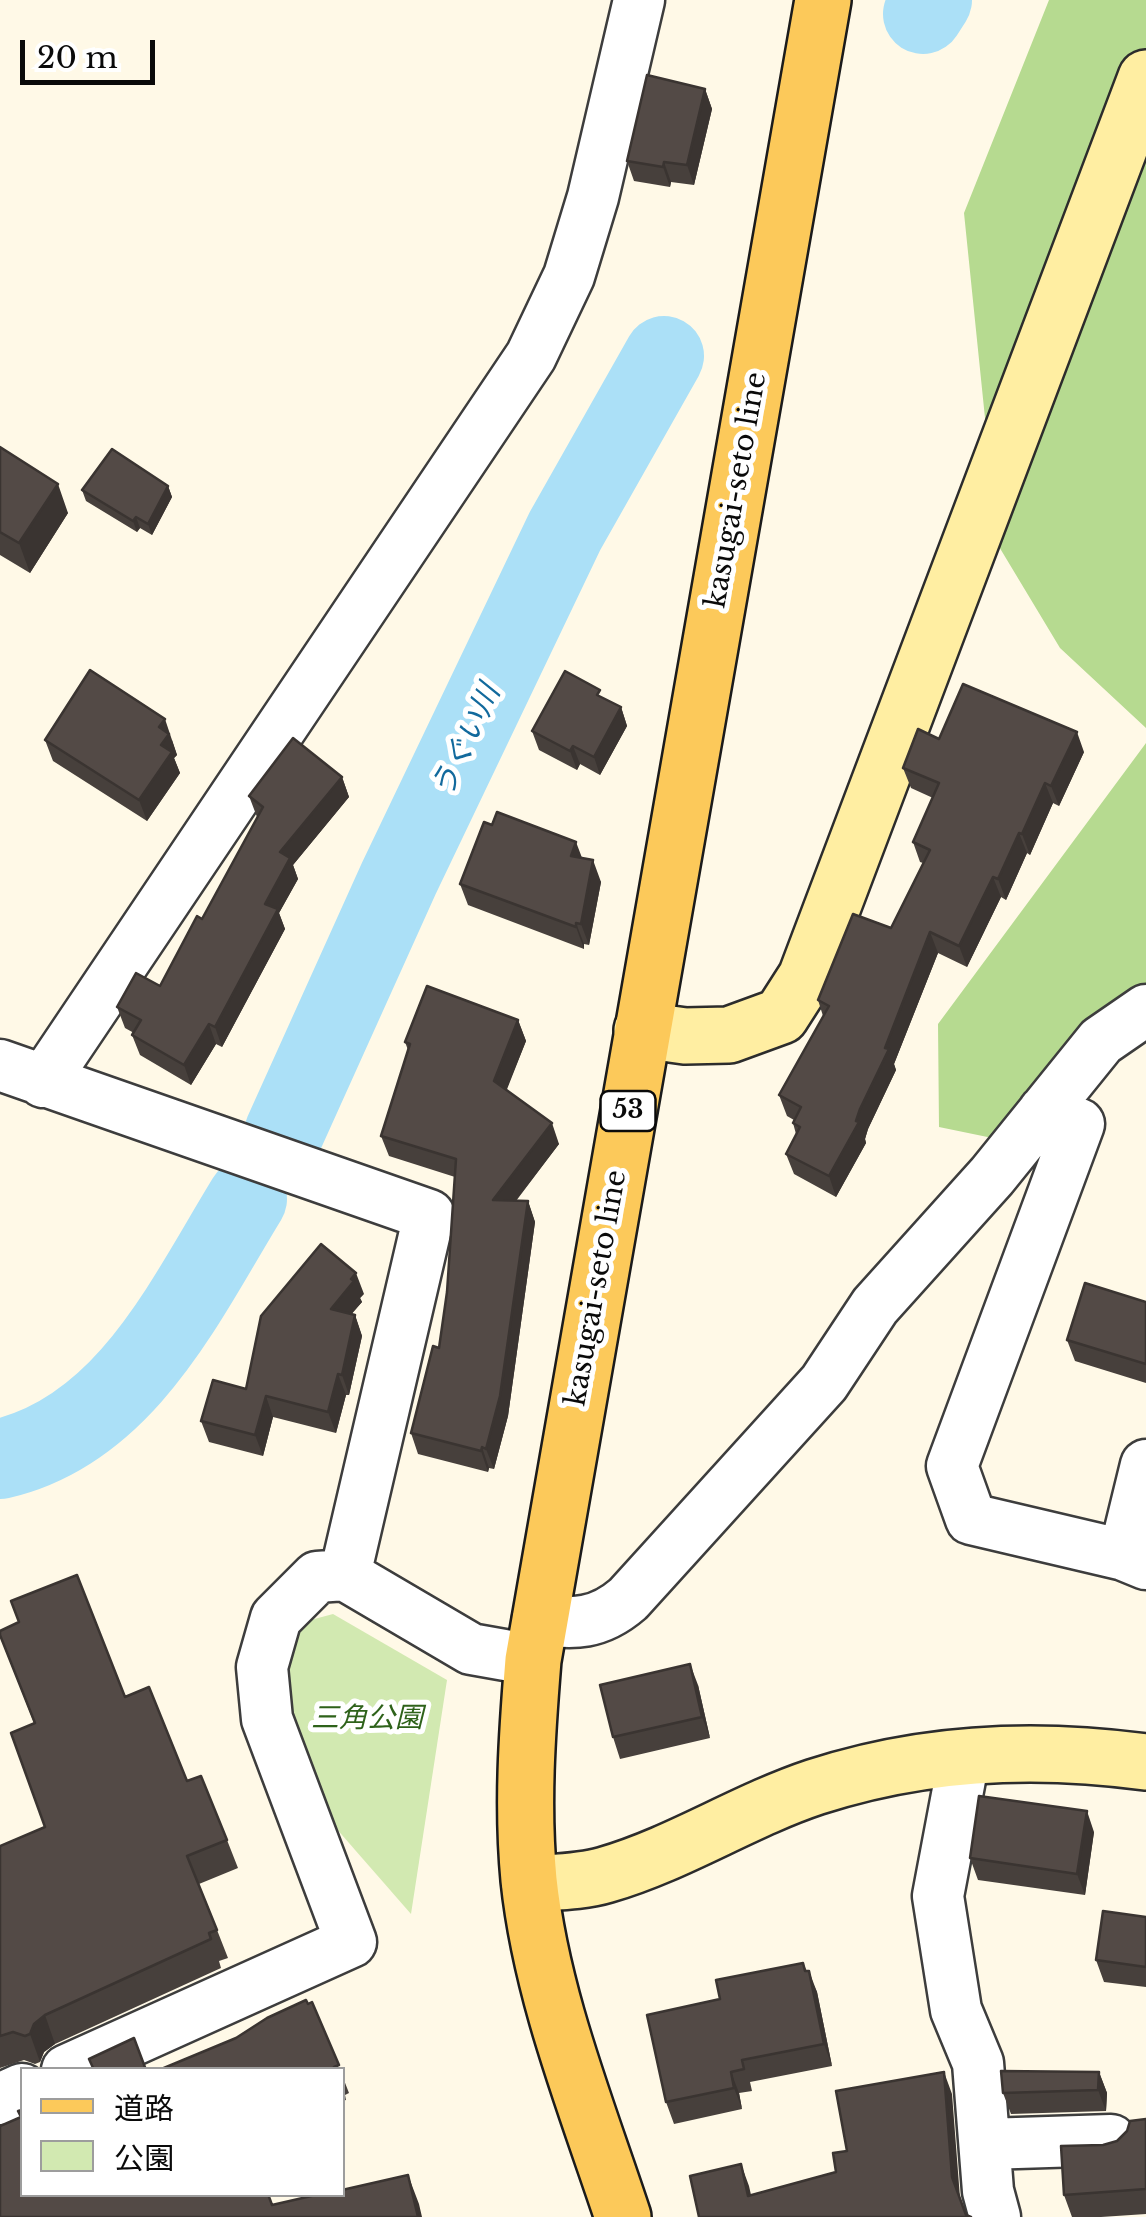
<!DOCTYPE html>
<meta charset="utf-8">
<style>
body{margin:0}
#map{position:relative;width:1146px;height:2217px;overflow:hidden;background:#fff9e7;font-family:"Libre Baskerville","Noto Sans JP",serif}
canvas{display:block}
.legend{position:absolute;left:20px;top:2067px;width:325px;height:130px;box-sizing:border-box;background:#fff;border:2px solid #9d9d9d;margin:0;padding:12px 18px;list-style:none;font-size:30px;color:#0a0a0a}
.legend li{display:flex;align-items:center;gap:20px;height:50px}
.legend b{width:50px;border:2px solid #9d9d9d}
.scale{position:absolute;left:20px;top:40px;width:135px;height:45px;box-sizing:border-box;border:5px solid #0a0a0a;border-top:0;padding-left:12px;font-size:30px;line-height:35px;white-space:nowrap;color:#0a0a0a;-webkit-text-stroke:8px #fff;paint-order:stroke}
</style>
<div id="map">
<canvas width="1146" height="2217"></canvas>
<ul class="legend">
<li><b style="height:12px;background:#fcc95a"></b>道路</li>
<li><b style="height:28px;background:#d2e9b1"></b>公園</li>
</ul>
<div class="scale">20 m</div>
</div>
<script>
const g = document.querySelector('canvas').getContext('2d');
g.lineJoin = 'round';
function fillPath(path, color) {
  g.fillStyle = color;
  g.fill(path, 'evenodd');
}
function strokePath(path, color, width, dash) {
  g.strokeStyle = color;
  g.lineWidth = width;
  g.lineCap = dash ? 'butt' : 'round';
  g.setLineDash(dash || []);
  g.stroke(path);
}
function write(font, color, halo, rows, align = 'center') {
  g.font = font + ' "Libre Baskerville","Noto Sans JP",serif';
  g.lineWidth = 10;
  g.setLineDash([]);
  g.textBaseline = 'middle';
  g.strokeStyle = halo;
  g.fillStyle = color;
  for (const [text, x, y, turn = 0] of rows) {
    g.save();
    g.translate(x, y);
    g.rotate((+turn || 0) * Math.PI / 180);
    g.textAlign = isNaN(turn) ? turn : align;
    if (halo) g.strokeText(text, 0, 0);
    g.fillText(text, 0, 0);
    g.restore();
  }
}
const green = new Path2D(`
 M 333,1614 L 447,1680 L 411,1914 L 335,1827 L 298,1745 L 279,1663 L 296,1624 Z`);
const forest = new Path2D(`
 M 1049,0 L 1146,0 L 1146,728 L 1060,648 L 998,545 L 964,213 Z
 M 1146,743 L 1146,1035 L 1002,1140 L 939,1127 L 938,1024 Z`);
const river = new Path2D(`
 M 923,14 L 932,0
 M 284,1133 L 399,878 L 565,531 L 664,356
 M 0,1459 C 126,1430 185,1300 247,1199`);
const street = new Path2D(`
 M 0,1065 L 429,1215 L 345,1575 L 471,1649 L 533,1660
 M 43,1082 L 531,356 L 569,276 L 593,197 L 639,0
 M 1044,1111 L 1079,1124 L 952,1466 L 971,1519 L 1124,1555 L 1146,1564
 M 1124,1555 L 1146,1465
 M 538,1619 C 574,1625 599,1624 628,1599 L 824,1383 L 875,1306 L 992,1176 L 1101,1041 L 1146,1010
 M 964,1758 L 938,1896 L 956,2010 L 978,2063 L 988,2191 L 995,2217
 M 67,2070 L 351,1942 L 267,1719 L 262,1667 L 276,1618 L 317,1577 L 345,1575
 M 0,2099 L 22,2089
 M 986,2144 L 1111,2140`);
const secondary = new Path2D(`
 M 642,1030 L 685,1036 L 729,1035 L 781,1016 L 806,977 L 1146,78
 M 530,1884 C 554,1882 582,1882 605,1875 C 678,1854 743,1811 815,1787 C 922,1752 1036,1747 1146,1762`);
const primary = new Path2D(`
 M 623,2217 C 587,2108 541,1995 529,1880 C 522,1806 527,1734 533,1660 L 823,0`);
const wall = new Path2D(`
 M 705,89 L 712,109 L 694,185 L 671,182 L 670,187 L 634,181 L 627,161 Z
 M 0,447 L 68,513 L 30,573 L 0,555 Z
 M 168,486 L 172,497 L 152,535 L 140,528 L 137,532 L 86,501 L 82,490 Z
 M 603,698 L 621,707 L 627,726 L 600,775 L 580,764 L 577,770 L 539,750 L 532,731 Z
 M 939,739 L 1084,752 L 1059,806 L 1053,803 L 1030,855 L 1027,853 L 1006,900 L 1001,897 L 967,967 L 938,953 L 894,1064 L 896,1070 L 868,1129 L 865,1139 L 866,1143 L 836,1197 L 794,1174 L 786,1154 L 796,1134 L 793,1123 L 794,1120 L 787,1116 L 779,1095 L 823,1016 L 818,1000 L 891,928 L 923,863 L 920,862 L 913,842 L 933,798 L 911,788 L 903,768 Z
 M 45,740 L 172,740 L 177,755 L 174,758 L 180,773 L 147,821 L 53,761 Z
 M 342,777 L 349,797 L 293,865 L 298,879 L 279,913 L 285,929 L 222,1047 L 216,1044 L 191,1085 L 140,1055 L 132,1035 L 134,1033 L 125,1028 L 117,1007 L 160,986 L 202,919 L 257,817 L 249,796 Z
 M 582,858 L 601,882 L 589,945 L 584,944 L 584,949 L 468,905 L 460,884 Z
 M 518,1020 L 526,1041 L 506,1090 L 559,1144 L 516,1201 L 528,1201 L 535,1222 L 508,1416 L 494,1469 L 489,1468 L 488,1472 L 418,1454 L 411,1433 L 439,1348 L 447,1292 L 455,1177 L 389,1156 L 381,1136 L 408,1050 L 405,1042 Z
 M 364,1294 L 360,1298 L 362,1302 L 351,1314 L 355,1315 L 362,1336 L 349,1395 L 346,1395 L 336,1433 L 273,1417 L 263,1456 L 209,1442 L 201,1421 L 246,1389 Z
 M 1146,1302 L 1146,1383 L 1075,1361 L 1067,1340 Z
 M 0,1635 L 125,1697 L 187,1781 L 227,1840 L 238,1868 L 199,1884 L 228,1958 L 219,1961 L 221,1968 L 55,2044 L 44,2052 L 40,2062 L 35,2064 L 24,2060 L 0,2068 L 0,1846 L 45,1827 L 34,1723 Z
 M 698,1685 L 710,1738 L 620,1759 L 613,1737 Z
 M 1094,1832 L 1085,1895 L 978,1880 L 970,1858 Z
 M 1146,1917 L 1146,1987 L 1104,1982 L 1096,1960 Z
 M 803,1963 L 817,1992 L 832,2066 L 750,2082 L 752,2091 L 739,2093 L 742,2109 L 674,2124 L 666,2102 L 720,1999 Z
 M 1099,2072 L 1107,2093 L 1106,2111 L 1011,2114 L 1003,2093 Z
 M 342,2075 L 349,2093 L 345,2095 L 346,2100 L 342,2101 Z
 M 1146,2119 L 1146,2214 L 1101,2217 L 1072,2217 L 1064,2195 L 1103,2145 L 1117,2141 Z`);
const shadedWall = new Path2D(`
 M 705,89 L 712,109 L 694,185 L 687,165 Z
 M 664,162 L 671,182 L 670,187 L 663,167 Z
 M 58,484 L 68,513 L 30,573 L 19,543 Z
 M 168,486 L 172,497 L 152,535 L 148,524 Z
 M 136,517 L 140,528 L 137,532 L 133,521 Z
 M 621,707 L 627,726 L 600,775 L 594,757 Z
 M 165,719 L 177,755 L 174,758 L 180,773 L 147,821 L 139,800 L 161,745 L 159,727 Z
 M 1077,732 L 1084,752 L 1059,806 L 1051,786 Z
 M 573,746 L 580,764 L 577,770 L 570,751 Z
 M 342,777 L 349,797 L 293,865 L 298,879 L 279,913 L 285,929 L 222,1047 L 215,1027 L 265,904 L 280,852 Z
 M 1045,783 L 1053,803 L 1030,855 L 1022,834 Z
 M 1019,833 L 1027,853 L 1006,900 L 998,879 Z
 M 576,842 L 584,863 L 571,856 Z
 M 593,860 L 601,882 L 589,945 L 581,924 Z
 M 993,877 L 1001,897 L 967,967 L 959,946 Z
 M 576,923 L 584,944 L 584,949 L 576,927 Z
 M 930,932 L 938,953 L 894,1064 L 896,1070 L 868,1129 L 865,1139 L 866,1143 L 836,1197 L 829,1176 L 856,1121 Z
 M 518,1020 L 526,1041 L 502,1102 L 494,1081 Z
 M 209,1024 L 216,1044 L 191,1085 L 184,1065 Z
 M 552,1123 L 559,1144 L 500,1221 L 493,1200 Z
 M 528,1201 L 535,1222 L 508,1416 L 494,1469 L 486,1449 Z
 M 356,1273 L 364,1294 L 360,1298 L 362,1302 L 338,1330 L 331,1309 Z
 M 355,1315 L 362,1336 L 349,1395 L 342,1375 Z
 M 338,1374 L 346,1395 L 336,1433 L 328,1412 Z
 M 266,1396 L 273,1417 L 263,1456 L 255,1435 Z
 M 482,1447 L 489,1468 L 488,1472 L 481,1451 Z
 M 690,1664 L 698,1685 L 710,1738 L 702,1717 Z
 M 1087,1811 L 1094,1832 L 1085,1895 L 1077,1874 Z
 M 809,1971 L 817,1992 L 832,2066 L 824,2044 Z
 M 45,2015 L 55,2044 L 44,2052 L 40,2062 L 30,2034 L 34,2024 Z
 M 731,2072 L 739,2093 L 742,2109 L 734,2088 Z
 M 944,2072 L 952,2094 L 960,2198 L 952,2177 Z
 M 1099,2072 L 1107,2093 L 1106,2111 L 1098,2090 Z
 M 741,2164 L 749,2186 L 756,2217 L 748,2196 Z
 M 408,2175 L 419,2204 L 422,2217 L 418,2217 Z`);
const building = new Path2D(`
 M 647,75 L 705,89 L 687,165 L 664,162 L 663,167 L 627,161 Z
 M 0,447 L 58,484 L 19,543 L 0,532 Z
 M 112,449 L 168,486 L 148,524 L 136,517 L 133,521 L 82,490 Z
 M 90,670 L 165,719 L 159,727 L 169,734 L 161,745 L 172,752 L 139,800 L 45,740 Z
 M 565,671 L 600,690 L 597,695 L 621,707 L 594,757 L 573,746 L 570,751 L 532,731 Z
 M 963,684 L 1077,732 L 1051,786 L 1045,783 L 1022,834 L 1019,833 L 998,879 L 993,877 L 959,946 L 930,932 L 885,1048 L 889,1049 L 860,1109 L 856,1121 L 859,1122 L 829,1176 L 786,1154 L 800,1127 L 793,1123 L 801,1107 L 779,1095 L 829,1006 L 818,1000 L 853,914 L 891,928 L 930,850 L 913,842 L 939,783 L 903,768 L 918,729 L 939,739 Z
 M 293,738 L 342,777 L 280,852 L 290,858 L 265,904 L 278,909 L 215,1027 L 209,1024 L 184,1065 L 132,1035 L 141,1020 L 117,1007 L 136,973 L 160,986 L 197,916 L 202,919 L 263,807 L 249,796 Z
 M 497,812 L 576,842 L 571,856 L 593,860 L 581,924 L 576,923 L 576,927 L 460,884 L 484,822 L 492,825 Z
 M 427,986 L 518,1020 L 494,1081 L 552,1123 L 493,1200 L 528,1201 L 500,1396 L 486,1449 L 482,1447 L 481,1451 L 411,1433 L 433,1346 L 439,1348 L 447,1292 L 456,1159 L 381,1136 L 410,1044 L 405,1042 Z
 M 321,1244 L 356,1273 L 351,1279 L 354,1281 L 331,1309 L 355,1315 L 342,1375 L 338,1374 L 328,1412 L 266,1396 L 255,1435 L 201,1421 L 213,1380 L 246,1389 L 261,1316 Z
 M 1085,1283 L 1146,1302 L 1146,1364 L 1067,1340 Z
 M 77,1575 L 125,1697 L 149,1687 L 187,1781 L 201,1776 L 227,1840 L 187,1856 L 217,1930 L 209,1933 L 211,1939 L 45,2015 L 34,2024 L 30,2034 L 25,2036 L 13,2032 L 0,2036 L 0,1846 L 45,1827 L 11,1733 L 35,1723 L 0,1635 L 0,1631 L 19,1622 L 11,1601 Z
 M 690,1664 L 702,1717 L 613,1737 L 600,1685 Z
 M 979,1796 L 1087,1811 L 1077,1874 L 970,1858 Z
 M 1103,1911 L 1146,1917 L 1146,1967 L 1096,1960 Z
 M 803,1963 L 805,1971 L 809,1971 L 824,2044 L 742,2060 L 744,2069 L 731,2072 L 734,2088 L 666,2102 L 647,2015 L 720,1999 L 716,1980 Z
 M 306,2000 L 308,2004 L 312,2002 L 339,2065 L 334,2067 L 336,2070 L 159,2070 L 236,2038 L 267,2018 Z
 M 134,2038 L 146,2070 L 94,2070 L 89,2059 Z
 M 1001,2071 L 1099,2072 L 1098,2090 L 1003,2093 Z
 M 944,2072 L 952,2177 L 966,2215 L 971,2217 L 699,2217 L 690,2176 L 741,2164 L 748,2196 L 836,2172 L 833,2153 L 847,2151 L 836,2091 Z
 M 22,2110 L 22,2194 L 268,2194 L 272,2205 L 320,2194 L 342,2194 L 342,2190 L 408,2175 L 418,2217 L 0,2217 L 0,2126 L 21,2117 L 18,2111 Z
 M 1146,2119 L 1146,2189 L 1064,2195 L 1061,2146 L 1103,2145 L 1117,2141 L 1127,2131 L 1130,2121 Z`);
const shields = [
 [628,1111,55]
];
const shieldNames = [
 ["53",628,1111]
];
const streetNames = [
 ["kasugai-seto line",737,490,-80],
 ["kasugai-seto line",597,1288,-80]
];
const parkNames = [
 ["三角公園",367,1719]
];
const waterNames = [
 ["うぐい川",467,741,-65]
];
fillPath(green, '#d2e9b1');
fillPath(forest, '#b6da90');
strokePath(river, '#abe0f7', 80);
strokePath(street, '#3d3d3d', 55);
strokePath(secondary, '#2c2c2c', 60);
strokePath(primary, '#1b1b1b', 60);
strokePath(street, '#fff', 50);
strokePath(secondary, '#ffeea2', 55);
strokePath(primary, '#fcc95a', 55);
fillPath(wall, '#47403c');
fillPath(shadedWall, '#3a3431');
fillPath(building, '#534a46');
strokePath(building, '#3a3431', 2.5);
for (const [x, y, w] of shields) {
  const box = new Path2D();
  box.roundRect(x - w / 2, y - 20, w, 40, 8);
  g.fillStyle = '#fff';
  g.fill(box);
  strokePath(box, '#0a0a0a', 2.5);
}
write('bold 25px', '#0a0a0a', null, shieldNames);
write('28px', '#0a0a0a', '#fff', streetNames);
write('italic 28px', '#2e621a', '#fff', parkNames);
write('italic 30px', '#126a9d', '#fff', waterNames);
</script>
